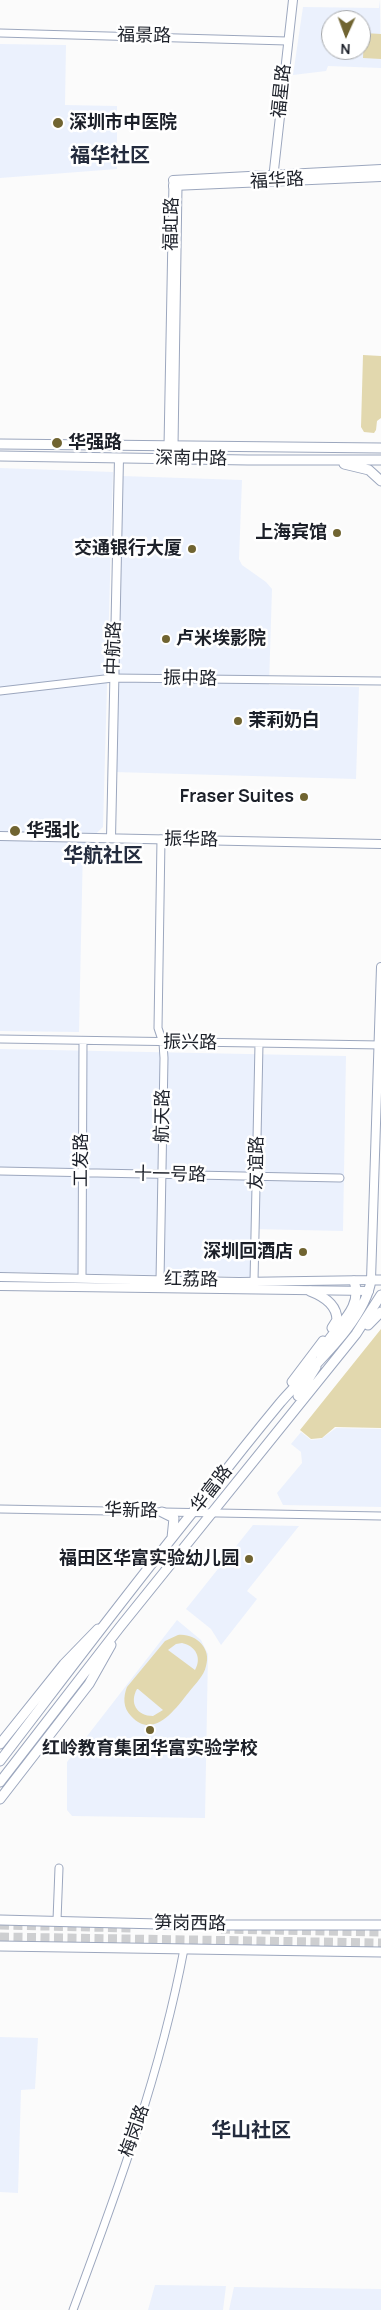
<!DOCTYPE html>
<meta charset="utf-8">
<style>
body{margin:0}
#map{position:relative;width:381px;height:2310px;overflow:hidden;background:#fbfbfb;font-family:Manrope,sans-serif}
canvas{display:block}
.north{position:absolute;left:321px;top:10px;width:50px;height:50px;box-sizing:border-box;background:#fff;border:1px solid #a4a6a9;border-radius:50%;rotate:182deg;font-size:14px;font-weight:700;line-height:20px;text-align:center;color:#1c2029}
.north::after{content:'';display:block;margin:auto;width:18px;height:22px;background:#706431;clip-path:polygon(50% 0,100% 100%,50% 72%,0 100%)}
</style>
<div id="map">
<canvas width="381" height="2310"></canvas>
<div class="north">N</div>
</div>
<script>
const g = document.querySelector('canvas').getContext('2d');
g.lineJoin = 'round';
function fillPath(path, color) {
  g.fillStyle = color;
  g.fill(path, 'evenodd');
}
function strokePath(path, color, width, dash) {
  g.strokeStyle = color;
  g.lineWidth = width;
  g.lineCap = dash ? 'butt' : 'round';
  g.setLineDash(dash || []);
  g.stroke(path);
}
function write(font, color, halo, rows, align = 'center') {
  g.font = font + ' Manrope,"Noto Sans SC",sans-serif';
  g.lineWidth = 5;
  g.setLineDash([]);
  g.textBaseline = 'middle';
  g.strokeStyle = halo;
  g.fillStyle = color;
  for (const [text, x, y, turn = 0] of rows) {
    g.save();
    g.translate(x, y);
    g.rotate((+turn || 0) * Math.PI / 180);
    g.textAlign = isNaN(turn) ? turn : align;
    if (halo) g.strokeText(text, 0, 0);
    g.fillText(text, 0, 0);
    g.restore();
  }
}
const built = new Path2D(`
 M 380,0 L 381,68 L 328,66 L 326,71 L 293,75 L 303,7 L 379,8 ZM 331,20 L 361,20 L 361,50 L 331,50 Z
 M 0,44 L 66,45 L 65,105 L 117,106 L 117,169 L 0,178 Z
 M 0,468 L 113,472 L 103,827 L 83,846 L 79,1032 L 0,1031 Z
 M 122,476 L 242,480 L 239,559 L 242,565 L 266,582 L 272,589 L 269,685 L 359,687 L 356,779 L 114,772 Z
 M 0,1049 L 346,1056 L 343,1231 L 252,1229 L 251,1277 L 0,1272 Z
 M 336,1428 L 381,1429 L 381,1507 L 283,1505 L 277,1493 L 302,1463 L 301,1452 L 291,1444 L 301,1432 L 311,1440 L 321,1439 Z
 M 253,1525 L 299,1526 L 247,1591 L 257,1599 L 221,1645 L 211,1629 L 186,1609 Z
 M 177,1620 L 201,1640 L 208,1654 L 205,1818 L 72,1816 L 67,1810 L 67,1762 Z
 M 0,2037 L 38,2038 L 35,2089 L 21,2090 L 18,2193 L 0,2192 Z
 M 155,2285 L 226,2286 L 223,2310 L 148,2310 Z
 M 234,2287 L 381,2289 L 381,2310 L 229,2310 Z`);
const green = new Path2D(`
 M 364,33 L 381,34 L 381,59 L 363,58 Z
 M 363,355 L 381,356 L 381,418 L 377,421 L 376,430 L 374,433 L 364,432 L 361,427 Z
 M 381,1329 L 381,1428 L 335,1427 L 322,1438 L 311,1439 L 300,1430 Z
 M 178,1635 C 195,1633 212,1648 206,1666 C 204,1676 195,1684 189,1692 C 176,1708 154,1741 131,1716 C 123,1708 123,1697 127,1687 L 165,1641 ZM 182,1643 C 196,1646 202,1658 195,1670 L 168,1650 L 176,1644 ZM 137,1689 L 138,1689 L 163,1710 L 153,1716 C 137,1716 129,1703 137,1689 Z`);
const primaryTunnel = new Path2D(`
 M 0,1925 L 133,1928
 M 221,1929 L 381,1932
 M 0,1937 L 381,1943`);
const tertiary = new Path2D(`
 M 0,33 L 287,41
 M 168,446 L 173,181
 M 174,446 L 178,186 L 175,183
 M 0,691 L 113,678 L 381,681
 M 0,1039 L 381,1045
 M 0,1171 L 340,1178
 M 82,1278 L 83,1041
 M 160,1280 L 164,1058 L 163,1043 L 158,1028 L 161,839
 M 254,1281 L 259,1044
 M 0,1509 L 381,1516
 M 57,1920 L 59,1868
 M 73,2310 C 117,2192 161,2072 184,1949`);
const secondary = new Path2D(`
 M 273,179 L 293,0
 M 173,180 L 381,169
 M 173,186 L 381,177
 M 0,836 L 381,844
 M 111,838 L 119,458
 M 0,1277 L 239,1282 L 371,1280 L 381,967
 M 0,1286 L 369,1291`);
const primary = new Path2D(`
 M 0,444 L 381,448
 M 0,456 L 248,460 L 381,460
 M 344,464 L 369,470 L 381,481
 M 310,1291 C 323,1296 337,1304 337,1320 L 332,1328
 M 368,1325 L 381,1312
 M 321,1355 C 329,1329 365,1312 354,1281
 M 292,1382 L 323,1341
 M 298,1396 L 316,1367
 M 162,1512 L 174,1518 L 172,1538
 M 0,1744 L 64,1664 L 98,1629
 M 0,1761 C 69,1671 137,1580 209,1492 C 232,1462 256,1432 280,1403 C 307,1371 365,1323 371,1280 L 381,1280
 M 0,1782 L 120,1627 L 356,1334 L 381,1295
 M 0,1799 L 89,1684 L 111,1645
 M 0,1920 L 199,1925 L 381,1925
 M 0,1946 L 381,1952`);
const markers = [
 [58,123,6,"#706431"],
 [57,443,6,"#706431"],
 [337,533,5,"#706431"],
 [192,549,5,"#706431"],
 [166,639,5,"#706431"],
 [238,721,5,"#706431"],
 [304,797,5,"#706431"],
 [15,831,6,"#706431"],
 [303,1252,5,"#706431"],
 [249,1559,5,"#706431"],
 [150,1730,5,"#706431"]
];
const streetNames = [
 ["福景路",144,36,1],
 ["福星路",282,91,-84],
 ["福华路",277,181,-3],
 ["福虹路",172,224,-89],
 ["深南中路",191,459,1],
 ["中航路",114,648,-88],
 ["振中路",190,679,1],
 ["振华路",191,840,1],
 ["振兴路",190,1043,1],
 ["航天路",163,1116,-89],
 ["工发路",82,1160,-90],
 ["友谊路",257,1163,-89],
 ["十一号路",170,1175,1],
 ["红荔路",191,1280,1],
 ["华富路",212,1489,-52],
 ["华新路",131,1511,1],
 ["笋岗西路",190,1924,1],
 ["梅岗路",135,2131,-71]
];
const poiNames = [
 ["深圳市中医院",69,123],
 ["华强路",68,443],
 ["上海宾馆",327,533,"right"],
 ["交通银行大厦",182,549,"right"],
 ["卢米埃影院",176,639],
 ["茉莉奶白",248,721],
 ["Fraser Suites",294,797,"right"],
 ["华强北",26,831],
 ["深圳回酒店",293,1252,"right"],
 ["福田区华富实验幼儿园",239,1559,"right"],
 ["红岭教育集团华富实验学校",150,1749,"center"]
];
const quarterNames = [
 ["福华社区",110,156],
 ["华航社区",103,856],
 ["华山社区",251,2131]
];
fillPath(built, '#ebf1fd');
fillPath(green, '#e2d8ae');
strokePath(primaryTunnel, '#cecfd1', 9, [9, 4.5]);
strokePath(tertiary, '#9ca7be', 9);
strokePath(secondary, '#9ca7be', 10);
strokePath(primary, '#9ca7be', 11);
strokePath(tertiary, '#fff', 7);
strokePath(secondary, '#fff', 8);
strokePath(primary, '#fff', 9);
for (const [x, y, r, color] of markers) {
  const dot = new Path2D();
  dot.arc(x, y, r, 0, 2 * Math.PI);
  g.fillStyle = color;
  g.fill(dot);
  strokePath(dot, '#fff', 2);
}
write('18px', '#1c2029', '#fff', streetNames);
write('bold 18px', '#1c2029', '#fff', poiNames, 'left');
write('bold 20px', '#242c3e', '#fff', quarterNames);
</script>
